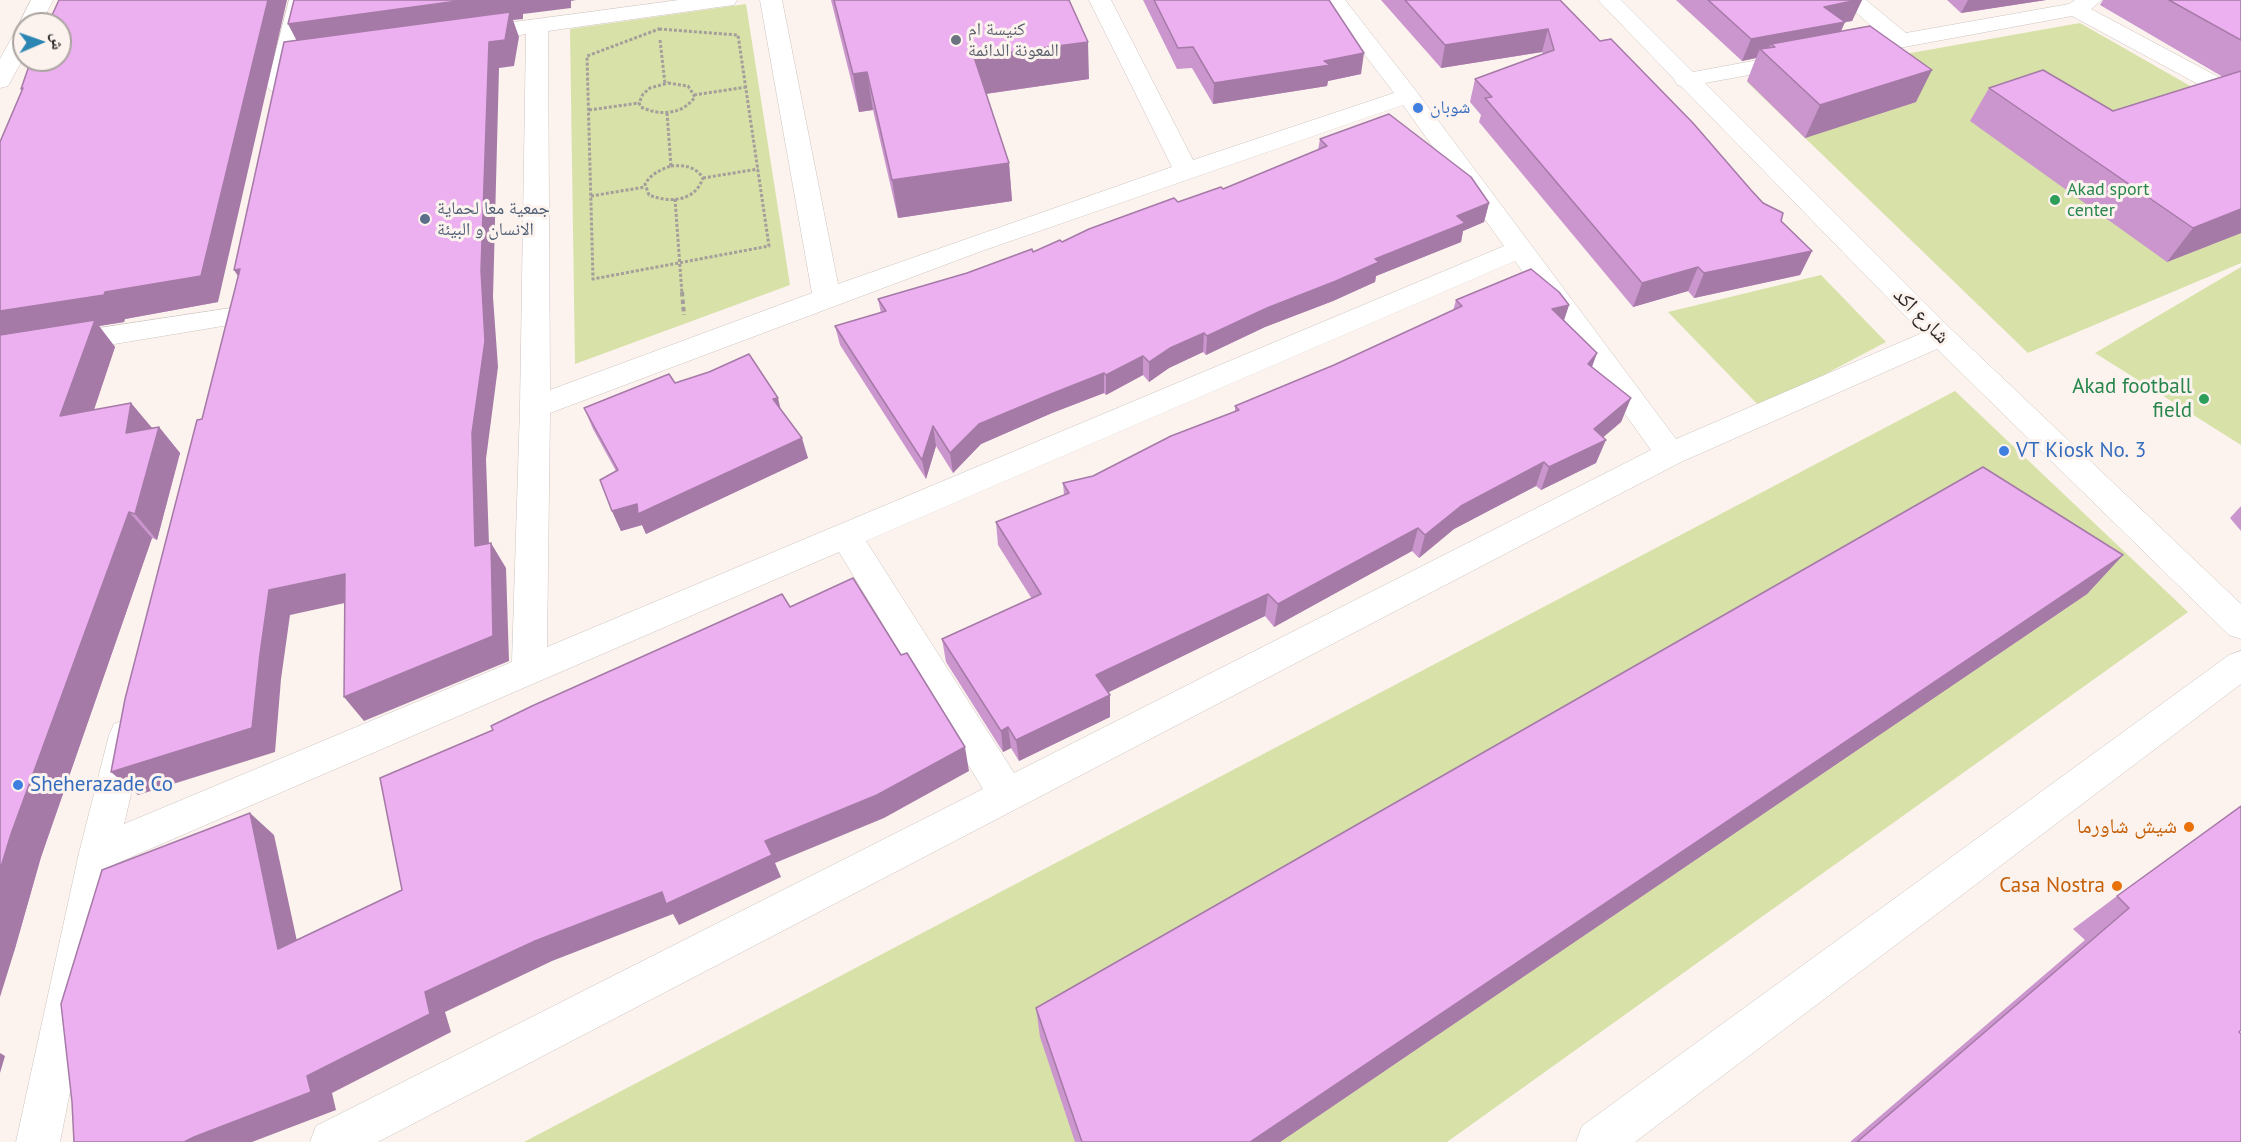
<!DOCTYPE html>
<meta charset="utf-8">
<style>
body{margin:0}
#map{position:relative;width:2241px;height:1142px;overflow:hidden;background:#fcf3ee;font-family:"PT Sans","Noto Naskh Arabic",sans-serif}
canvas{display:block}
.north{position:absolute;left:12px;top:12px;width:60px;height:60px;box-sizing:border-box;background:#fcf3ee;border:2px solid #aaa39f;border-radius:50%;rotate:88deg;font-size:16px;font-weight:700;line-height:24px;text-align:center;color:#2e2a29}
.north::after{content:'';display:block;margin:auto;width:21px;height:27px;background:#2b86b3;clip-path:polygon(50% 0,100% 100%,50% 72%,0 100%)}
</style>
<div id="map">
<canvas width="2241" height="1142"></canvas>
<div class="north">ش</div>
</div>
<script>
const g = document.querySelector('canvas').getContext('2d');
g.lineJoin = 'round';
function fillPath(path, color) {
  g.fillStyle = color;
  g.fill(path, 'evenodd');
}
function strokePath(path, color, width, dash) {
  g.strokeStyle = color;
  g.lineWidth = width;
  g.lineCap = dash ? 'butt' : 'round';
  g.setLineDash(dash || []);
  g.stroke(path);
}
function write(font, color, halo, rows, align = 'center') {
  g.font = font + ' "PT Sans","Noto Naskh Arabic",sans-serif';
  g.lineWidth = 6;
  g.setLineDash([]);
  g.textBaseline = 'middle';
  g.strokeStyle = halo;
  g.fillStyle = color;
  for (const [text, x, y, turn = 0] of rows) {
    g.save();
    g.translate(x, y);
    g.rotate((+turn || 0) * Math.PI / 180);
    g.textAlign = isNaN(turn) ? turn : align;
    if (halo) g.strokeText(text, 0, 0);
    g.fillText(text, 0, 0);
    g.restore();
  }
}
const green = new Path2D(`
 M 746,4 L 790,285 L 575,364 L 570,29 Z
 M 2080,23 L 2241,115 L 2241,263 L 2028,353 L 1747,82 Z
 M 2241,267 L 2241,445 L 2095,353 Z
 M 1821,275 L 1886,342 L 1761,408 L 1668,312 Z
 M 1955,391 L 2188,612 L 1447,1142 L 524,1142 Z`);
const pathFar1 = new Path2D(`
 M 659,29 L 738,35 L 769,246 L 593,279 L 587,56 Z
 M 660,40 L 665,84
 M 668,83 L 688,86 L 695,97 C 682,115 660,116 641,107 L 639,103 L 643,94 L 650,88 Z
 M 694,95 L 747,87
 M 589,110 L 639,103
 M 667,113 L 671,166
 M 671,166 C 684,165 695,166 703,178 C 695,202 669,203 649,195 L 645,184 C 651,174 660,170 671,166 Z
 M 703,178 L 758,169
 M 591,196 L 645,187
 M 675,199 L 682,294`);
const path = new Path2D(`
 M 682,292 L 684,315`);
const minor = new Path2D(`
 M 31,0 L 53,0 L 41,24 L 24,24 L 24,57 L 8,86 L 0,88 L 0,59 L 16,30 L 22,29 L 19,24 Z
 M 289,0 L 311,0 L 291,86 L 287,91 L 279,93 L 271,91 L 267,86 Z
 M 679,0 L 737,0 L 734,5 L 726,6 L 548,31 L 550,390 L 812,293 L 760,0 L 782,0 L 838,284 L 1172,167 L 1089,0 L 1111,0 L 1193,160 L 1394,93 L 1323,0 L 1345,0 L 1416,91 L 1676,439 L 1922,333 L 1681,86 L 1677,85 L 1674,79 L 1598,0 L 1621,0 L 1693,72 L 1796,53 L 1804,55 L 1807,60 L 1804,65 L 1705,83 L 1951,329 L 2241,604 L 2241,639 L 2229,635 L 1937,349 L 1681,462 L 378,1142 L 310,1142 L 316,1126 L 983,789 L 839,552 L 115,864 L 60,1142 L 16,1142 L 79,853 L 109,735 L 114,724 L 127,719 L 140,724 L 145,735 L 124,824 L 512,662 L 520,407 L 526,34 L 514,36 L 506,34 L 503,29 L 506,24 L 514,22 ZM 1403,105 L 1504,246 L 547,647 L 550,413 L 979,252 ZM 1515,261 L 1651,450 L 1014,773 L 866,541 Z
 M 1842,0 L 1866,0 L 1906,33 L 2069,4 L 2075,0 L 2102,0 L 2091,9 L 2241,89 L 2241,105 L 2233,103 L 2072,16 L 1850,57 L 1842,55 L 1839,50 L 1842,45 L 1884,37 Z
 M 231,308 L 241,311 L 245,317 L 241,323 L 0,363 L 0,343 Z
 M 2241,651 L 2241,684 L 1635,1142 L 1576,1142 L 1582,1126 L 2229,655 Z`);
const wall = new Path2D(`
 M 831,0 L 1069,0 L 1089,79 L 986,94 L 1009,163 L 1012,201 L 898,218 L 873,110 L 859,112 Z
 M 1143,0 L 1329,0 L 1361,74 L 1328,81 L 1327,86 L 1213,104 L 1192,68 L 1177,69 Z
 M 1381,0 L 1560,0 L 1600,41 L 1812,251 L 1800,275 L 1694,298 L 1688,291 L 1633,307 L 1479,122 L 1481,115 L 1470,102 L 1475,79 L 1543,54 L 1542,52 L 1441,68 Z
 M 1676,0 L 1862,0 L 1852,21 L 1845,22 L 1841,31 L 1916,102 L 1805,138 L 1747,81 L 1756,58 L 1742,61 Z
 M 1947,0 L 2046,0 L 1961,13 Z
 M 2103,0 L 2241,0 L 2241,233 L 2167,262 L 1970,121 L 1989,88 L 2113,111 L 2223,77 L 2100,5 Z
 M 21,89 L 218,302 L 125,319 L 124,322 L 99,326 L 115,347 L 94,410 L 131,403 L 151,428 L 159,427 L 180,453 L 157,540 L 152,538 L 41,857 L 14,952 L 22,91 Z
 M 1320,139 L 1489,203 L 1484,222 L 1463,231 L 1461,242 L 1376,276 L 1375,282 L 1333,301 L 1265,327 L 1206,355 L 1203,352 L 1169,368 L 1149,382 L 1143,375 L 1106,395 L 1104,393 L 1052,413 L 981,444 L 953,473 L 936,446 L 926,479 L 840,345 L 835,326 L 881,313 L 878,299 L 967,273 L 1033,252 L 1178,202 L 1223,189 L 1318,150 Z
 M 1456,300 L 1569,305 L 1564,320 L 1597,353 L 1592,367 L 1631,398 L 1621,422 L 1603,437 L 1596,463 L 1541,490 L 1536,486 L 1454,529 L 1419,558 L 1412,551 L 1274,627 L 1265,616 L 1108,692 L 1110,717 L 1019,761 L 1011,748 L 1003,752 L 946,662 L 942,639 L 1032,599 L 998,545 L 996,522 L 1064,495 L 1063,483 L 1093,476 L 1235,411 L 1235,406 L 1334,365 L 1453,311 Z
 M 675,383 L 781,410 L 808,458 L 646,534 L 642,525 L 621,531 L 612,511 L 616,471 L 593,429 L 584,408 Z
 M 2241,506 L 2241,531 L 2230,518 Z
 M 2123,555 L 2087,594 L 1280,1142 L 1075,1142 L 1040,1037 L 1036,1008 Z
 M 2241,806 L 2239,1032 L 2241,1142 L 1850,1142 L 2085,940 L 2073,929 L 2117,896 Z`);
const shadedWall = new Path2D(`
 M 268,0 L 287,0 L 218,302 L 125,319 L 124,322 L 99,326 L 115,347 L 83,442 L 0,341 L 0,311 L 105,292 Z
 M 465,0 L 576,0 L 571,1 L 571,8 L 523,14 L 523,19 L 513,20 L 519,37 L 514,66 L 499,68 L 493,297 L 498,367 L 486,459 L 490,572 L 475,546 L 301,49 L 288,24 Z
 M 1857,0 L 1862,0 L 1852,21 L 1845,22 L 1835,44 L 1775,47 L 1771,44 L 1766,55 L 1760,49 L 1756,58 L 1742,61 L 1751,39 L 1824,7 Z
 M 1968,0 L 2046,0 L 1961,13 Z
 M 1548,29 L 1542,52 L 1441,68 L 1445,45 Z
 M 1088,42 L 1089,79 L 977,95 L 974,57 Z
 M 1364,53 L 1361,74 L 1328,81 L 1327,86 L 1213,104 L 1214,83 Z
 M 1932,70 L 1916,102 L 1805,138 L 1820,105 Z
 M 867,72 L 873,110 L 859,112 L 853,74 Z
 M 1009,163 L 1012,201 L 898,218 L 892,180 Z
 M 1489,203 L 1484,222 L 1463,231 L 1461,242 L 1376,276 L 1375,282 L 1333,301 L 1265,327 L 1206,355 L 1207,336 L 1375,259 L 1457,216 Z
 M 2241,209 L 2241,233 L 2167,262 L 2193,228 Z
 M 1812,251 L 1800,275 L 1694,298 L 1704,273 Z
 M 1698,267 L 1688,291 L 1633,307 L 1642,283 Z
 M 240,269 L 251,296 L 234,270 Z
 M 1569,305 L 1561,329 L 1552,309 Z
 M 1204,333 L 1203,352 L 1169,368 L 1149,382 L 1149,362 L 1170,348 Z
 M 1597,353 L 1588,377 L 1588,364 Z
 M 1143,356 L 1143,375 L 1106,395 L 1106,375 Z
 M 1104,373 L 1104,393 L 1052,413 L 981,444 L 953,473 L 950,453 L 979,424 L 1051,394 Z
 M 778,398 L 783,419 L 773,399 Z
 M 1631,398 L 1621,422 L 1593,446 L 1606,440 L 1596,463 L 1541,490 L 1549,467 Z
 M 131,403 L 153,429 L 126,433 Z
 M 933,426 L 936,446 L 926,479 L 922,460 Z
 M 159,427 L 180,453 L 157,540 L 135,514 Z
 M 802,438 L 808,458 L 646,534 L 642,525 L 621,531 L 612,511 Z
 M 1544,462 L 1536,486 L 1454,529 L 1419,558 L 1425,535 L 1461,506 Z
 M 129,512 L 152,538 L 41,857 L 14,952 L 0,997 L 0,870 L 11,834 Z
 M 1418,528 L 1412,551 L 1274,627 L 1278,604 Z
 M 491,543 L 506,568 L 509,661 L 364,721 L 344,697 Z
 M 2123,555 L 2087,594 L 1280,1142 L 1250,1142 Z
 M 345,574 L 363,599 L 290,615 L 281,679 L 275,752 L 138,795 L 111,772 L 260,654 L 269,590 Z
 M 1268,594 L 1265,616 L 1097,698 L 1096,675 Z
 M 1110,695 L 1110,717 L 1019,761 L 1016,740 Z
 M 1008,727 L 1011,748 L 1003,752 L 1001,731 Z
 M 965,747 L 969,771 L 884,818 L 775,863 L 781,877 L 679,925 L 673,914 L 552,961 L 445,1012 L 451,1032 L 332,1093 L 336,1110 L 252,1142 L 184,1142 L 307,1076 L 425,992 L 535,941 L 765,841 Z
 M 250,813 L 274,835 L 303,969 L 278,949 Z
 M 0,1053 L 5,1056 L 0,1073 Z`);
const building = new Path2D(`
 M 59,0 L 268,0 L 201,276 L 105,292 L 104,295 L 0,311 L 0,142 L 23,88 L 21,89 L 31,60 L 60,60 L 60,24 L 48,24 Z
 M 294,0 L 465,0 L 288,24 Z
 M 834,0 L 1069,0 L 1088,42 L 974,57 L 1009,163 L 892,180 L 867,72 L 853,74 Z
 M 1154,0 L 1329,0 L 1364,53 L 1324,61 L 1330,65 L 1214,83 L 1193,47 L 1178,48 Z
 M 1405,0 L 1560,0 L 1600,41 L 1611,39 L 1693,123 L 1751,190 L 1763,203 L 1783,213 L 1781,221 L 1812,251 L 1704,273 L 1698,267 L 1642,283 L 1485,98 L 1492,97 L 1475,79 L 1554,50 L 1548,29 L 1445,45 Z
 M 1708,0 L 1857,0 L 1824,7 L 1845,22 L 1751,39 Z
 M 2169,0 L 2241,0 L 2241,40 Z
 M 510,12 L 505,40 L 489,42 L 481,270 L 485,341 L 472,433 L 475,546 L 491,543 L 493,636 L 344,697 L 345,574 L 269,590 L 260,654 L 252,728 L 111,772 L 125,699 L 197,420 L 202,419 L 240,269 L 234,270 L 284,42 Z
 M 1870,26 L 1932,70 L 1820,105 L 1760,49 L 1775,47 L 1771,44 Z
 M 2043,70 L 2113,111 L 2241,71 L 2241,209 L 2193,228 L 1989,88 Z
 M 1389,114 L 1471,177 L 1489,203 L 1457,216 L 1465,223 L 1375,259 L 1379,262 L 1336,281 L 1267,308 L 1207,336 L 1204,333 L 1170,348 L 1149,362 L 1143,356 L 1106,375 L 1104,373 L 1051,394 L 979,424 L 950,453 L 933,426 L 922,460 L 835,326 L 886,311 L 878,299 L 967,273 L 1032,249 L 1033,252 L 1060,240 L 1062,242 L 1089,229 L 1174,198 L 1178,202 L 1221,187 L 1223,189 L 1327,146 L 1320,139 Z
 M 1531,269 L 1559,292 L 1569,305 L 1552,309 L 1597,353 L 1588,364 L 1631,398 L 1594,429 L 1606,440 L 1549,467 L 1544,462 L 1461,506 L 1425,535 L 1418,528 L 1278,604 L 1268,594 L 1096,675 L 1110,695 L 1016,740 L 1008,727 L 1001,731 L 942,639 L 1041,594 L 996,522 L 1069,493 L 1063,483 L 1093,476 L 1171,436 L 1239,410 L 1235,406 L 1334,365 L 1462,306 L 1456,300 Z
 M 95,320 L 60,416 L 131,403 L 126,433 L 159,427 L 135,514 L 129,512 L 11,834 L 0,870 L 0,335 Z
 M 749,354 L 778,398 L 773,399 L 802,438 L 638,514 L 637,504 L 612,511 L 600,480 L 618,470 L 584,408 L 669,374 L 675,383 L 709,372 Z
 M 1983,467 L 2123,555 L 1250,1142 L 1082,1142 L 1036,1008 Z
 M 853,578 L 901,655 L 907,653 L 965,747 L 877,795 L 765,841 L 772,855 L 666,904 L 662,892 L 535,941 L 425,992 L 430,1014 L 307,1076 L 311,1092 L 194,1137 L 184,1142 L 74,1142 L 72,1102 L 61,1004 L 102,870 L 250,813 L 278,949 L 402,890 L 380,778 L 493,730 L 491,726 L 532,706 L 782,594 L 790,607 Z
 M 2241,806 L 2241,1030 L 2239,1032 L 2241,1034 L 2241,1142 L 1857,1142 L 2129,908 L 2117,896 Z`);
const markers = [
 [956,40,6,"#6b7280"],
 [1418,108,6,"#3f7fe0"],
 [2055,200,6,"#2e9e5b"],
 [425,219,6,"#5c6f8a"],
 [2204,399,6,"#2e9e5b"],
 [2004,451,6,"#3f7fe0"],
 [18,785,6,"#3f7fe0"],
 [2189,827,6,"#e8710a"],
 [2117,886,6,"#e8710a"]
];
const farWorshipnames = [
 ["كنيسة ام",968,30],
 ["المعونة الدائمة",968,51]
];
const farShopnames = [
 ["شوبان",1430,108]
];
const farLeisurenames = [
 ["Akad sport",2067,190],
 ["center",2067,211]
];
const farServicenames = [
 ["جمعية معا لحماية",437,209],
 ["الانسان و البيئة",437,230]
];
const streetNames = [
 ["شارع اكد",1921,316,45]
];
const leisureNames = [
 ["Akad football",2192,387],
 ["field",2192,411]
];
const shopNames = [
 ["VT Kiosk No. 3",2016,451],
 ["Sheherazade Co",30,785]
];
const foodNames = [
 ["شيش شاورما",2177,827],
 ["Casa Nostra",2105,886]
];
fillPath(green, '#d7e1a8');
strokePath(minor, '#ccc3bf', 1);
strokePath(pathFar1, '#a59e9b', 3, [3, 2]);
strokePath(path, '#a59e9b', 4, [4.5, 3]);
fillPath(minor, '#fff');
fillPath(wall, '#cb96ce');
fillPath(shadedWall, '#a57aa7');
fillPath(building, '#ecafef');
strokePath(building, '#a57aa7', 1.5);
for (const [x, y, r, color] of markers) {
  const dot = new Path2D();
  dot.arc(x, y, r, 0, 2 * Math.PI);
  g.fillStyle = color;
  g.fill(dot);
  strokePath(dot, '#fcf3ee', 2);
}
write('18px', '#5b616d', '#fcf3ee', farWorshipnames, 'left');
write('18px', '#366cbe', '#fcf3ee', farShopnames, 'left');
write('18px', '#27864d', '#fcf3ee', farLeisurenames, 'left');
write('18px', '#4e5e75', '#fcf3ee', farServicenames, 'left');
write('21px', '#2e2a29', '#fcf3ee', streetNames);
write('21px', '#27864d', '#fcf3ee', leisureNames, 'right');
write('21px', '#366cbe', '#fcf3ee', shopNames, 'left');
write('21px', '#c56008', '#fcf3ee', foodNames, 'right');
</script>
